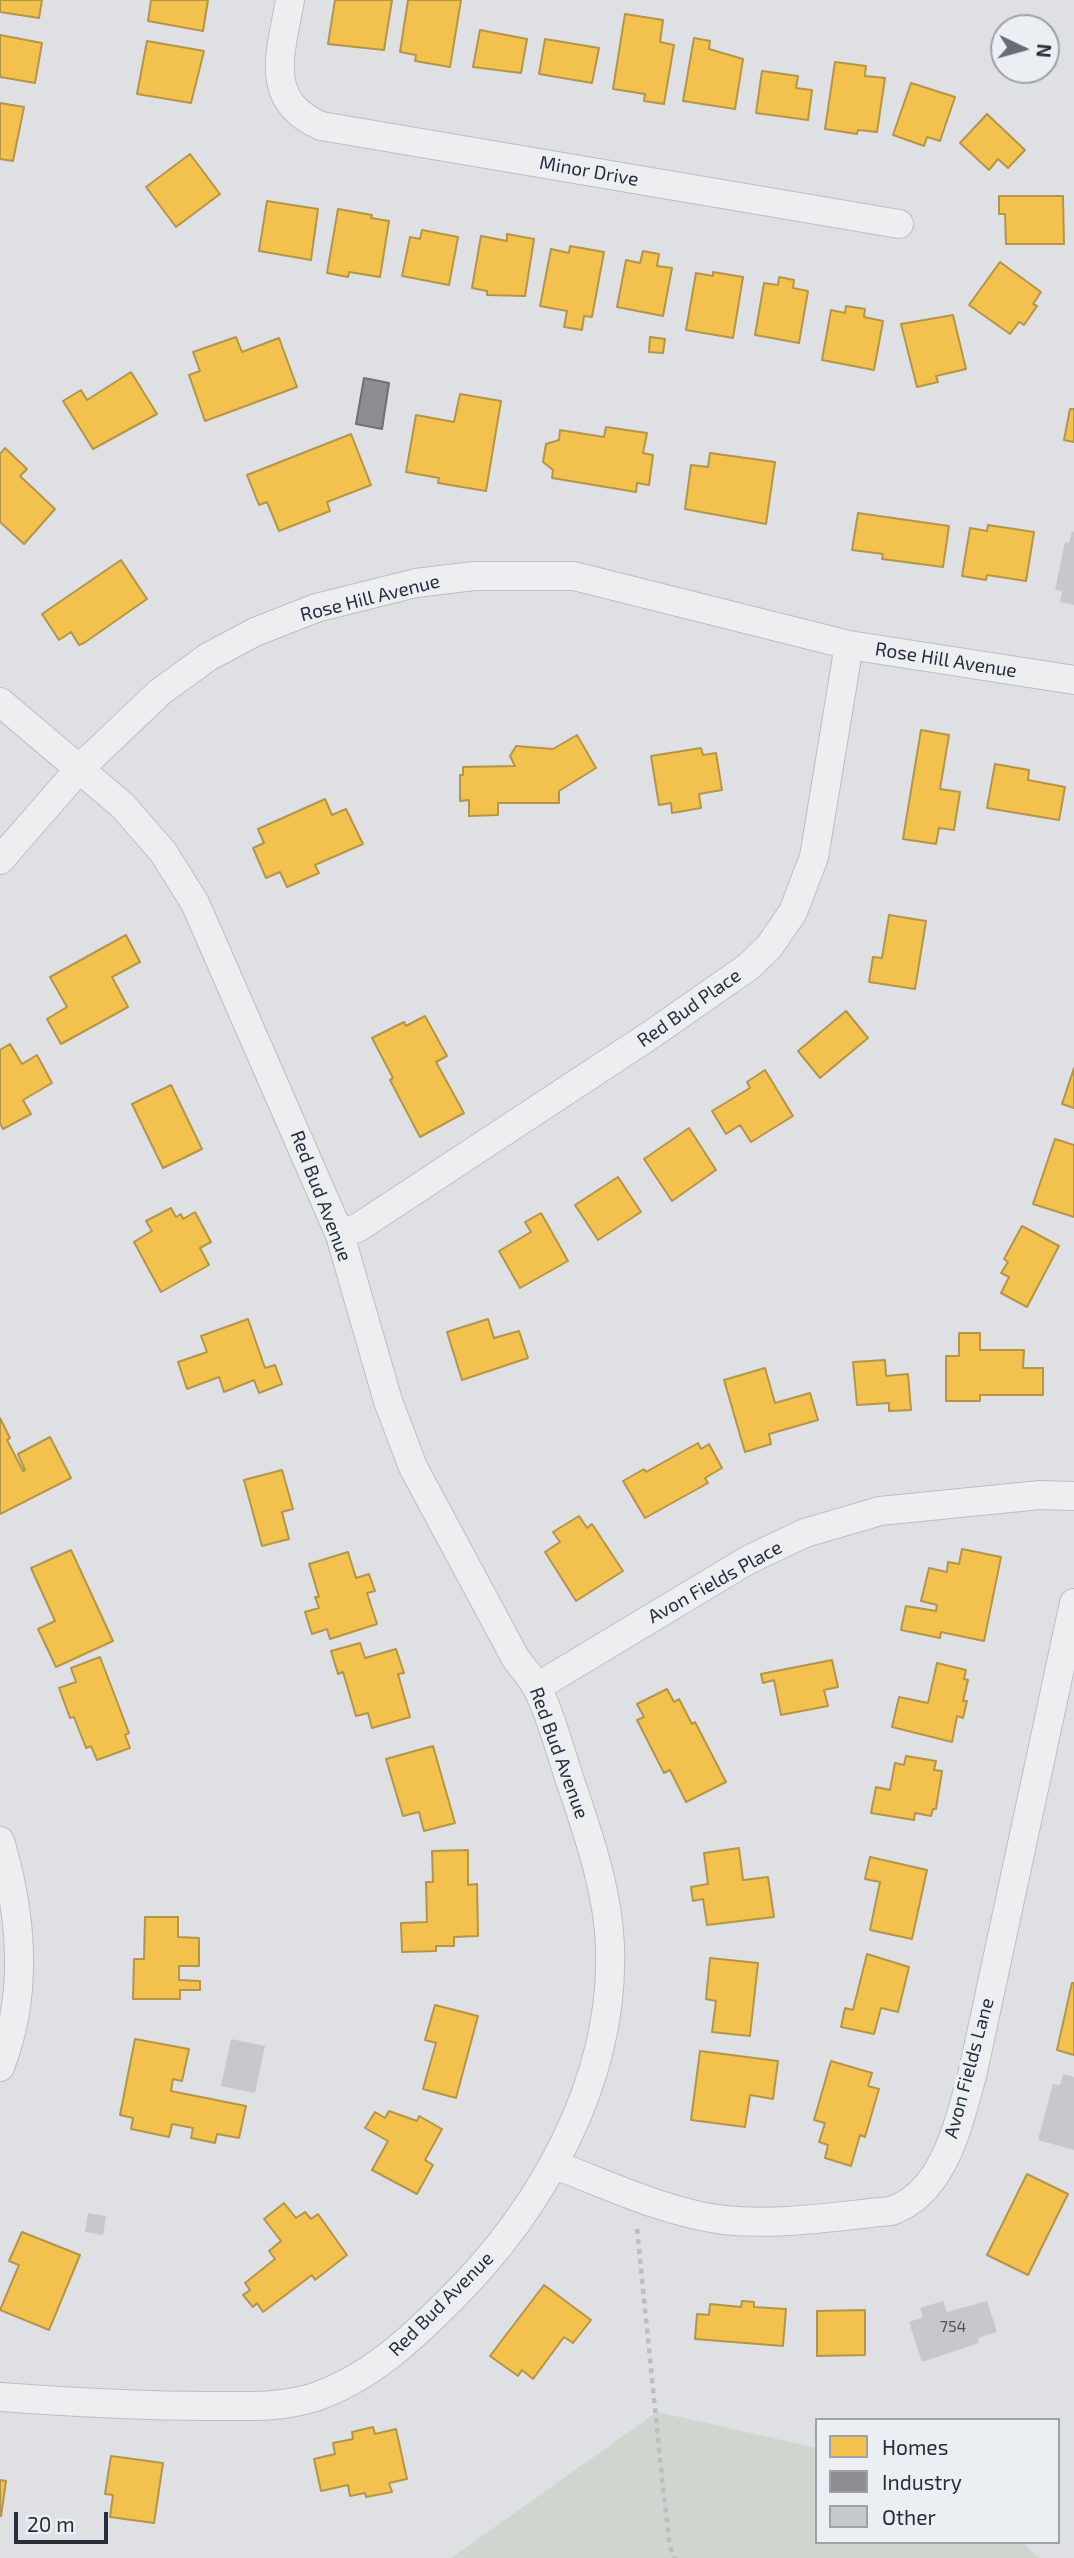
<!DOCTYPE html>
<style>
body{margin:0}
#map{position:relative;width:1074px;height:2558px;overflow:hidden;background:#dee0e3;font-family:"Exo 2",sans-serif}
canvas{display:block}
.legend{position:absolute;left:815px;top:2418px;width:245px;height:126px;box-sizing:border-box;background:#ebeef3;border:2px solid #9da1a9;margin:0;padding:9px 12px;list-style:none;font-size:21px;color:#282d3a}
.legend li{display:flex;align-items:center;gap:14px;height:35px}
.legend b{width:35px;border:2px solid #9da1a9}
.north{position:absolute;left:990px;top:14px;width:70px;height:70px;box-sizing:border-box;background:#ebeef3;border:2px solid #9da1a9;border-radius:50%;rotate:95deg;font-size:19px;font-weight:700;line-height:28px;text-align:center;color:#282d3a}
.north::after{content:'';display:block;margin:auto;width:24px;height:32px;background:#686c75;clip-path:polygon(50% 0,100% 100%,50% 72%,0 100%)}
.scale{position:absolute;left:14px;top:2512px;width:94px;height:32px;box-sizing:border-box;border:4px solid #282d3a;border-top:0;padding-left:9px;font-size:21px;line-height:24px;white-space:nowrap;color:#282d3a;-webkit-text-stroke:5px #ebeef3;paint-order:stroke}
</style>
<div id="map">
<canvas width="1074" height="2558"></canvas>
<ul class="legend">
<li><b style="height:19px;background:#f2c14e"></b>Homes</li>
<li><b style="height:19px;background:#8d8d92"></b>Industry</li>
<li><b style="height:19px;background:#c6c8cb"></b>Other</li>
</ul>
<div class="north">N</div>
<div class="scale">20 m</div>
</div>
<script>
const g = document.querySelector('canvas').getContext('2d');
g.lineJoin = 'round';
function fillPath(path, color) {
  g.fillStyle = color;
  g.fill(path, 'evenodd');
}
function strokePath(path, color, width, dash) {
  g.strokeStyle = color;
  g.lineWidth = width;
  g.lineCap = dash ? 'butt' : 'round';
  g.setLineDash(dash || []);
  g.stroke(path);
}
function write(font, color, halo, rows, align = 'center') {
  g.font = font + ' "Exo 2",sans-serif';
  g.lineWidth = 7;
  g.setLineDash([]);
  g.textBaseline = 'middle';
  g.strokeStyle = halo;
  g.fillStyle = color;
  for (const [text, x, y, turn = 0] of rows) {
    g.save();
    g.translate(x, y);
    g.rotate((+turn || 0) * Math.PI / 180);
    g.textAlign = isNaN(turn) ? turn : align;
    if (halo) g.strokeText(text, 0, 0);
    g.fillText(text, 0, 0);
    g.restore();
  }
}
const green = new Path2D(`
 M 657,2412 L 817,2448 L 817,2542 L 1022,2542 L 1039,2558 L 451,2558 Z`);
const homes = new Path2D(`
 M 0,0 L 42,0 L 39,18 L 0,12 Z
 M 151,0 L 208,0 L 203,31 L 148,21 Z
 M 335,0 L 392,0 L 384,50 L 328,44 Z
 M 408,0 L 461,0 L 450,67 L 415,61 L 416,55 L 400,52 Z
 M 625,14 L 663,20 L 660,42 L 674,45 L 664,104 L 644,101 L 645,94 L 613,89 Z
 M 480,30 L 527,39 L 521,73 L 473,67 Z
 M 0,35 L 42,43 L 35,83 L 0,77 Z
 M 694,38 L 710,41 L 709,49 L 743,59 L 735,109 L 683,101 Z
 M 545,39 L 599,48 L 592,83 L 539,74 Z
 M 147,41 L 204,51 L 191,103 L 137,94 Z
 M 835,62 L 866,66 L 865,76 L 885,78 L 877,132 L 858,130 L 857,134 L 825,129 Z
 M 762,71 L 798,76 L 796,88 L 812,90 L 808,120 L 756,113 Z
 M 911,83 L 955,97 L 940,141 L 927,137 L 924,146 L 893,135 Z
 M 0,103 L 24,107 L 13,161 L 0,159 Z
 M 987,114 L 1025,150 L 1008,168 L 998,159 L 989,170 L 960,143 Z
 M 190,154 L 220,194 L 176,227 L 146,187 Z
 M 999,196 L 1063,196 L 1064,244 L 1006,244 L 1005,214 L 999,214 Z
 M 267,201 L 318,209 L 311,260 L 259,251 Z
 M 338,209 L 372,215 L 371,218 L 389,221 L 380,277 L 349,272 L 348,277 L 327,273 Z
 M 422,230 L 458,237 L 449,285 L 402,276 L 410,237 L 420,239 Z
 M 507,234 L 534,239 L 525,296 L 487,295 L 487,291 L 472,288 L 481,236 L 507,241 Z
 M 570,246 L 604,252 L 592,317 L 584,316 L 582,330 L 564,327 L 567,311 L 540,306 L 551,249 L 569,253 Z
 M 643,251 L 659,254 L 657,266 L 672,268 L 663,316 L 617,307 L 626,260 L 640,263 Z
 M 1000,262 L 1041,292 L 1033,304 L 1037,306 L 1024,325 L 1019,322 L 1010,334 L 969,305 Z
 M 713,272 L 743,277 L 733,338 L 686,330 L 696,273 L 713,276 Z
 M 779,277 L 794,280 L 793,288 L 808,291 L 799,343 L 755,335 L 764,283 L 778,285 Z
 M 846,306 L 865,309 L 864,317 L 883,321 L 874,370 L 822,360 L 831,310 L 845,313 Z
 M 953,315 L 966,369 L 936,376 L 938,382 L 917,387 L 901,324 Z
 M 236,337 L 242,352 L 279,338 L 297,387 L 205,421 L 189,375 L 200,371 L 193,352 Z
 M 650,337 L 665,339 L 663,353 L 649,352 Z
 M 131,372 L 157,414 L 93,449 L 63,401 L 81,390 L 87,400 Z
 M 460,394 L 501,401 L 486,491 L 438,483 L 439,478 L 406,472 L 416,415 L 454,422 Z
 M 1070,409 L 1074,409 L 1074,442 L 1064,440 Z
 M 606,427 L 647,433 L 643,453 L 653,455 L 649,485 L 637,483 L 636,492 L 552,478 L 553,470 L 543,462 L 546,444 L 559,440 L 560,430 L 604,437 Z
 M 351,434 L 371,485 L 327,502 L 330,511 L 279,531 L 267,502 L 259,505 L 247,475 Z
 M 5,448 L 27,469 L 20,476 L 55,509 L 24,544 L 0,522 L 0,454 Z
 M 710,453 L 775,462 L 766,524 L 685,509 L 691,465 L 708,467 Z
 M 858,513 L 949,526 L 943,567 L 882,559 L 883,554 L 852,550 Z
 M 988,525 L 1034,532 L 1026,581 L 987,575 L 986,580 L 962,576 L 970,528 L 987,531 Z
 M 121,560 L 147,599 L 84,643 L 79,645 L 71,632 L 59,640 L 42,614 Z
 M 921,730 L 949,735 L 940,789 L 960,792 L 954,830 L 939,828 L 936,844 L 903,839 Z
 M 577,735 L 596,768 L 559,791 L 559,803 L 498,803 L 498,815 L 469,816 L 469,800 L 460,801 L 460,775 L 463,775 L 463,767 L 515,766 L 510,756 L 516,746 L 553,749 Z
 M 701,748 L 703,755 L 716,753 L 722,790 L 699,794 L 701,808 L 672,813 L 671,803 L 659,805 L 651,756 Z
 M 995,764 L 1029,770 L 1028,780 L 1065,787 L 1059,820 L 987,808 Z
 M 325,799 L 332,815 L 346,809 L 363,844 L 315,865 L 319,873 L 287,887 L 280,872 L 266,878 L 253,848 L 264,843 L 258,829 Z
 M 889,915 L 926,921 L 915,989 L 869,982 L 873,957 L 882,958 Z
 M 126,935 L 140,962 L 112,977 L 128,1007 L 61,1044 L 47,1019 L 67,1007 L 50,977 Z
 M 846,1011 L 868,1038 L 820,1078 L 798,1051 Z
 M 425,1016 L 447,1056 L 436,1062 L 464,1113 L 420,1137 L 390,1080 L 393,1078 L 372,1038 L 404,1022 L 406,1026 Z
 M 10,1044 L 22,1064 L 37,1055 L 52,1083 L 23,1100 L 31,1114 L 3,1129 L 0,1123 L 0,1050 Z
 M 1074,1068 L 1074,1108 L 1062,1104 Z
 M 765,1070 L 793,1116 L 751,1142 L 740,1125 L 726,1134 L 712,1111 L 750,1088 L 747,1082 Z
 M 171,1085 L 202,1149 L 163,1168 L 132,1104 Z
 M 689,1128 L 716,1170 L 672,1201 L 644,1159 Z
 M 1055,1139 L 1074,1145 L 1074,1217 L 1033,1204 Z
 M 618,1177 L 641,1212 L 598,1240 L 575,1205 Z
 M 171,1208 L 176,1217 L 181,1214 L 183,1219 L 195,1212 L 211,1242 L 200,1248 L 209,1265 L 161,1292 L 134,1242 L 152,1231 L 146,1221 Z
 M 541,1213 L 568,1261 L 520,1288 L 499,1251 L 531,1232 L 525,1222 Z
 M 1022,1226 L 1059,1246 L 1027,1307 L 1001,1293 L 1009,1277 L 1001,1273 L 1008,1262 L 1004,1259 Z
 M 248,1319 L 265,1368 L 275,1365 L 282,1384 L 259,1393 L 254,1380 L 224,1392 L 219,1377 L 187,1389 L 178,1362 L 207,1352 L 201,1336 Z
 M 488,1319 L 494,1338 L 519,1331 L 528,1358 L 462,1380 L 447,1332 Z
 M 959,1333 L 980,1333 L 980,1350 L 1024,1350 L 1023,1368 L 1043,1368 L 1043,1395 L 980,1395 L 980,1401 L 946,1401 L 946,1356 L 959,1356 Z
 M 885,1360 L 886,1376 L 908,1374 L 911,1410 L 889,1411 L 889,1403 L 857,1405 L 853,1362 Z
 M 765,1368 L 775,1403 L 810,1393 L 818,1420 L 769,1434 L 771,1444 L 745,1452 L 724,1380 Z
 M 0,1418 L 10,1438 L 7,1440 L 23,1471 L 25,1470 L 18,1454 L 50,1437 L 71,1478 L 0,1514 Z
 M 698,1443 L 701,1449 L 709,1444 L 722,1468 L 705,1478 L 708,1483 L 645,1518 L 623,1481 L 644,1469 L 646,1472 Z
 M 282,1470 L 293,1509 L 282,1512 L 289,1539 L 262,1546 L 244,1480 Z
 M 579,1516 L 587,1528 L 592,1524 L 623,1571 L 576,1601 L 545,1552 L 560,1542 L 553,1532 Z
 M 962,1549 L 1001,1557 L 984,1641 L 941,1632 L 940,1638 L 901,1630 L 906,1606 L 936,1611 L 937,1605 L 921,1601 L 929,1568 L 947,1572 L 948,1562 L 959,1564 Z
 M 71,1550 L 113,1641 L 56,1667 L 38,1629 L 55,1621 L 31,1568 Z
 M 348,1552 L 356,1578 L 369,1574 L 375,1591 L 367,1593 L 377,1624 L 330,1639 L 327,1629 L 312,1634 L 305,1612 L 319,1608 L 315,1597 L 319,1597 L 309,1564 Z
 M 360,1643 L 365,1658 L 396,1649 L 404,1673 L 398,1674 L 410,1717 L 372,1728 L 368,1713 L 356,1716 L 343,1672 L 338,1674 L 331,1651 Z
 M 100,1657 L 129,1733 L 125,1735 L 130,1748 L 97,1760 L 91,1746 L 86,1748 L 74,1717 L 70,1718 L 59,1688 L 76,1682 L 71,1668 Z
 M 832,1660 L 838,1687 L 824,1690 L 828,1706 L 781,1715 L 774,1680 L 763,1683 L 761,1674 Z
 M 937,1663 L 966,1670 L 964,1679 L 968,1680 L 963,1701 L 967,1701 L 963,1718 L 957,1716 L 952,1742 L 892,1727 L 899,1697 L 928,1703 Z
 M 667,1689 L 674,1702 L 679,1699 L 692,1724 L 695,1722 L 726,1782 L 686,1802 L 670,1770 L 664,1773 L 637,1720 L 644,1717 L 637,1704 Z
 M 433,1746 L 455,1823 L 424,1831 L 419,1812 L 403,1816 L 386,1759 Z
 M 906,1756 L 936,1761 L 934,1770 L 942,1771 L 936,1809 L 933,1809 L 931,1816 L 915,1813 L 914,1820 L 871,1813 L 876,1787 L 890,1790 L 895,1763 L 904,1765 Z
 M 739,1848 L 743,1880 L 768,1877 L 774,1917 L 707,1925 L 703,1899 L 693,1901 L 691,1887 L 708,1884 L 704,1853 Z
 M 468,1850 L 468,1885 L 477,1884 L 478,1936 L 454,1937 L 454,1946 L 436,1946 L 436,1951 L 402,1952 L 401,1923 L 427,1922 L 426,1882 L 433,1882 L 432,1851 Z
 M 870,1857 L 927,1870 L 912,1939 L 870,1930 L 880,1882 L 865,1879 Z
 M 145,1917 L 178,1917 L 178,1937 L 199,1938 L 199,1966 L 179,1966 L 179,1980 L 200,1981 L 200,1990 L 180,1990 L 180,1999 L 133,1999 L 134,1959 L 144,1959 Z
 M 867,1954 L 909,1967 L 898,2012 L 881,2008 L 874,2034 L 841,2027 L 845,2008 L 853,2010 Z
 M 710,1958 L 758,1963 L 750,2036 L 712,2032 L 716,2001 L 706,1999 Z
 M 1072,1983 L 1074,1983 L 1074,2055 L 1057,2050 Z
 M 435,2005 L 478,2016 L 456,2098 L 423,2089 L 436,2043 L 425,2040 Z
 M 135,2039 L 189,2049 L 182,2081 L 173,2079 L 171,2091 L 246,2106 L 239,2138 L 217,2134 L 215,2143 L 191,2138 L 193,2128 L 172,2124 L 169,2137 L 131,2129 L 133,2118 L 120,2115 Z
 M 700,2051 L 778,2061 L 773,2099 L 750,2095 L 745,2127 L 691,2120 Z
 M 831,2061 L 872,2073 L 868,2086 L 879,2089 L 865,2137 L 860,2135 L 851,2166 L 825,2158 L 828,2145 L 819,2142 L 825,2123 L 814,2120 Z
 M 389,2111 L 417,2121 L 419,2116 L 442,2129 L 425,2160 L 433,2165 L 417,2194 L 372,2170 L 388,2141 L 365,2128 L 375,2112 L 385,2118 Z
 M 1027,2174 L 1068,2194 L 1028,2275 L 987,2255 Z
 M 284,2203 L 296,2218 L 305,2212 L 311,2219 L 318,2214 L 347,2255 L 315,2280 L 312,2275 L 263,2312 L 257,2303 L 253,2307 L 243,2295 L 250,2290 L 245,2283 L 275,2259 L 269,2251 L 281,2241 L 264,2219 Z
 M 22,2232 L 80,2255 L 49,2330 L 0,2310 L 19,2265 L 9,2261 Z
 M 544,2285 L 591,2320 L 573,2343 L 564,2337 L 533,2379 L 522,2370 L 518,2376 L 490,2356 Z
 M 742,2301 L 754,2302 L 754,2307 L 786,2309 L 783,2346 L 695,2339 L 697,2314 L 709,2315 L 710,2304 L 741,2307 Z
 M 865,2310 L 865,2355 L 817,2356 L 817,2311 Z
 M 373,2427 L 375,2434 L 396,2429 L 407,2479 L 389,2483 L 392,2492 L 366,2497 L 365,2493 L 350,2496 L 348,2485 L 321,2491 L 314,2459 L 335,2454 L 333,2443 L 353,2439 L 352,2432 Z
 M 111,2456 L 163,2463 L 154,2523 L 110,2517 L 113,2495 L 105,2494 Z
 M 0,2480 L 6,2481 L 1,2516 L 0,2516 Z`);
const industry = new Path2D(`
 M 364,378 L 389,383 L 382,429 L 356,424 Z`);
const building = new Path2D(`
 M 1072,531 L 1074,532 L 1074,605 L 1060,602 L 1062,591 L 1055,590 L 1065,542 L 1069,543 Z
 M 231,2039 L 265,2046 L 255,2093 L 221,2086 Z
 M 1063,2074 L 1074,2077 L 1074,2150 L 1038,2140 L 1053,2084 L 1060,2085 Z
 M 88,2213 L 106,2216 L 103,2235 L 85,2232 Z
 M 943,2301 L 947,2312 L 987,2301 L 997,2332 L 978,2338 L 979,2343 L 922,2362 L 909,2322 L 923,2317 L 920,2308 Z`);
const path = new Path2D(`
 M 637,2229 L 663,2488 L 670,2547 L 675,2558`);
const minor = new Path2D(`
 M 290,0 C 281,53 262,100 321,126 L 899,224
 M 0,702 L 123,806 L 163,852 L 195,903 L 340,1235 L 388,1401 L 413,1467 L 516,1659 C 523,1668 532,1678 537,1688 C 553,1719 561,1756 573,1789 C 590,1840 608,1892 610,1946 C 615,2080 542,2209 450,2300 C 410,2340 370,2378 315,2397 C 282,2408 244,2406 209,2406 C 139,2406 70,2402 0,2397
 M 0,860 L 80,768 L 160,692 L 208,657 L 255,632 L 316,608 L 416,583 L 474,576 L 574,576 L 849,645 L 1074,680
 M 340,1235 L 359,1227 L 652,1034 L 748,967 L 769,947 L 793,912 L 814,857 L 849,645
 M 537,1687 L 748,1560 L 805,1533 L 880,1511 L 1040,1495 L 1074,1496
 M 0,1841 C 22,1915 29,1993 0,2067
 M 555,2165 C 609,2185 666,2213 724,2220 C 779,2226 836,2216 891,2211 C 944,2193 958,2125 972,2076 L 1074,1603`);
const numberNames = [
 ["754",953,2327]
];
const streetNames = [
 ["Minor Drive",589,171,10],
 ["Rose Hill Avenue",370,598,-14],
 ["Rose Hill Avenue",946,660,9],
 ["Red Bud Place",689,1008,-35],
 ["Red Bud Avenue",321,1196,69],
 ["Avon Fields Place",715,1582,-29],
 ["Red Bud Avenue",559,1753,70],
 ["Avon Fields Lane",969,2068,-75],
 ["Red Bud Avenue",441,2304,-45]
];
fillPath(green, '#ced6cf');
fillPath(homes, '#f2c14e');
strokePath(homes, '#b59548', 2);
fillPath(industry, '#8d8d92');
strokePath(industry, '#6f7078', 2);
fillPath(building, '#c6c8cb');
strokePath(minor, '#bcbec1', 30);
strokePath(path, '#bdbec3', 4.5, [5, 5]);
strokePath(minor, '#eeeef0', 28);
write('16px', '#50545f', null, numberNames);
write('19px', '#282d3a', '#ebeef3', streetNames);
</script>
